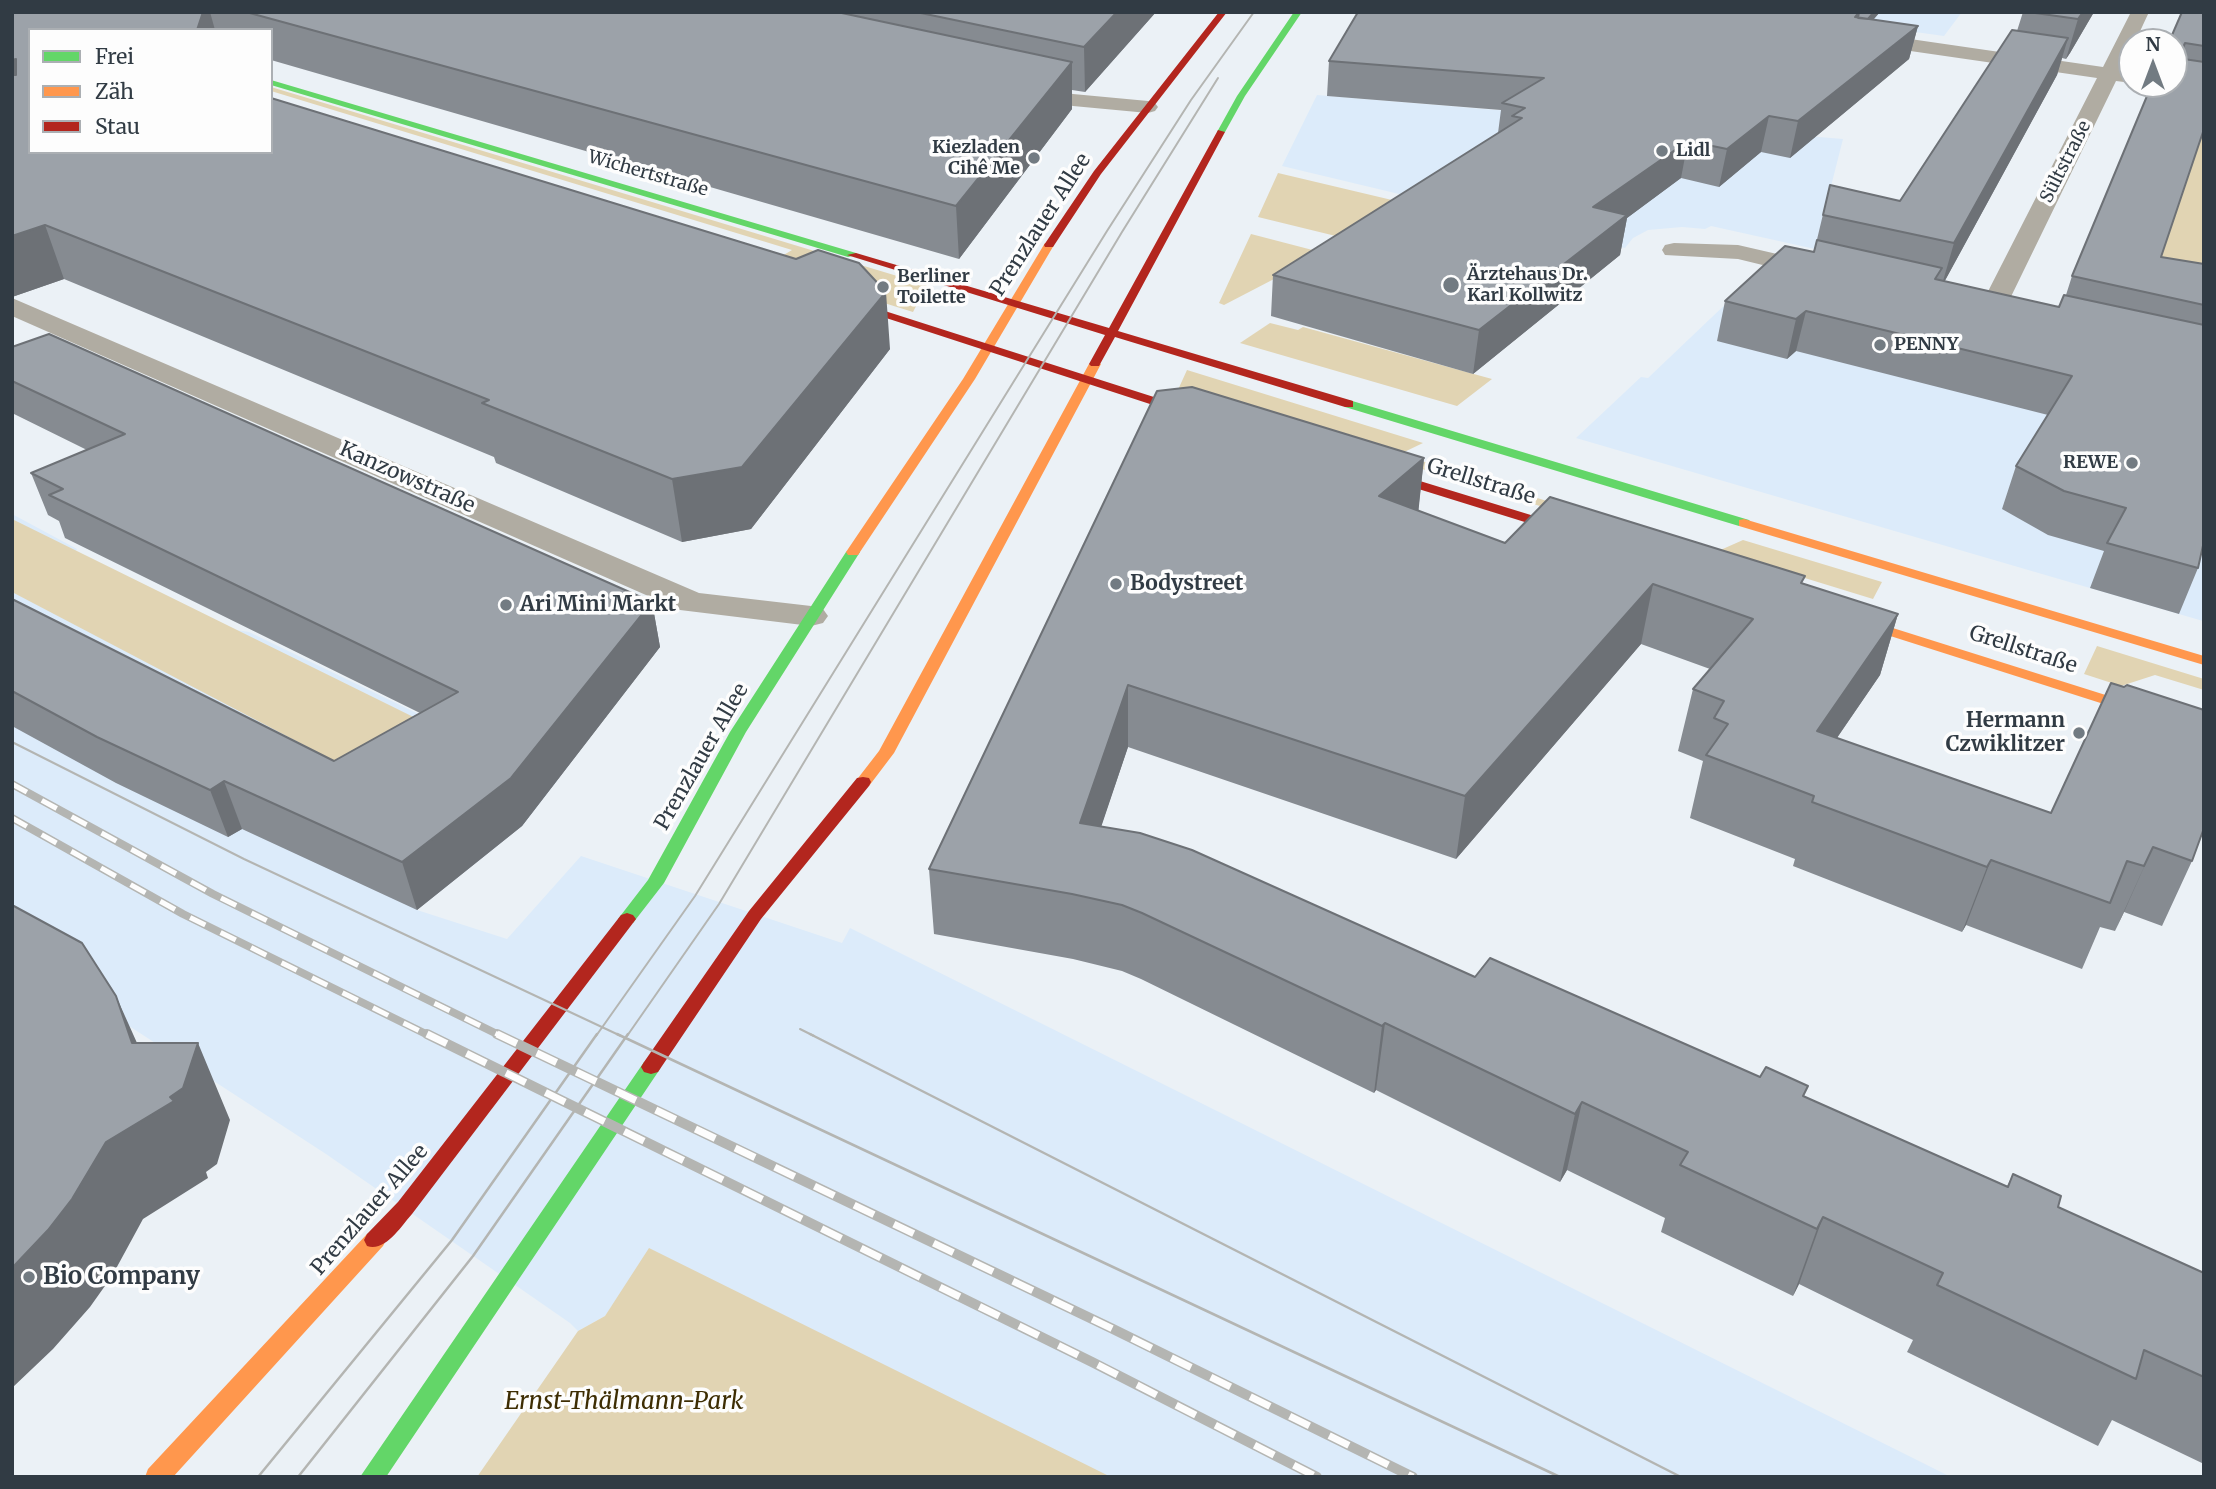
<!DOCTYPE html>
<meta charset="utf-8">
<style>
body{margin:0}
#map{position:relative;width:2216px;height:1489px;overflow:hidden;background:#ebf1f6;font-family:Merriweather,serif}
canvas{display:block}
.frame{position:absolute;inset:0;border:14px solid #313b44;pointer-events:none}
.legend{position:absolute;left:28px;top:28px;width:245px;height:126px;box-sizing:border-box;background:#fdfdfd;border:2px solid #abafb3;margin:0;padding:9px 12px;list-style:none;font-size:21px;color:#313b44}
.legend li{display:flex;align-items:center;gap:14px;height:35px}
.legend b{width:35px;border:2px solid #abafb3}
.north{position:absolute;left:2118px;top:28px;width:70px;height:70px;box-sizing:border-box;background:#fdfdfd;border:2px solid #abafb3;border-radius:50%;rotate:0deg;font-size:19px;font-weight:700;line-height:28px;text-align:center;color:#313b44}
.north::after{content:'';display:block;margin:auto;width:24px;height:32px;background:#727b82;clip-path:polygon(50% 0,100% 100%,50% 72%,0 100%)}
</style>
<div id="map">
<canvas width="2216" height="1489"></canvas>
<div class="frame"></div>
<ul class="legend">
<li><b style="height:9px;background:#63d668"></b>Frei</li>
<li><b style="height:9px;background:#ff974d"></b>Zäh</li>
<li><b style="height:9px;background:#b3261e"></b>Stau</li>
</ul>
<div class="north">N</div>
</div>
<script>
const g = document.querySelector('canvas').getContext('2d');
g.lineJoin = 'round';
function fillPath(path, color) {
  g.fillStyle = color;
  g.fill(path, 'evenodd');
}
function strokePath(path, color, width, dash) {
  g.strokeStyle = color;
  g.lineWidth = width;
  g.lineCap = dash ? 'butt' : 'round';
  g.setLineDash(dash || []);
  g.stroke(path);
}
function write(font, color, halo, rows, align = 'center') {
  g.font = font + ' Merriweather,serif';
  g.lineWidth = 7;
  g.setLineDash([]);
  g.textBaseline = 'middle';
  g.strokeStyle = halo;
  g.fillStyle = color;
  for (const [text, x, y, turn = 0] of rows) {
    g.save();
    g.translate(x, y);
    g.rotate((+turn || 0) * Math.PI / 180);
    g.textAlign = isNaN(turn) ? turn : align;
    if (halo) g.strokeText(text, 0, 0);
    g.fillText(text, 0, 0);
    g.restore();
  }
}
const built = new Path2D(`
 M 1771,12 L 1962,12 L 1944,36 Z
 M 1317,95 L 1843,139 L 1815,249 L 1711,226 L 1705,229 L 1682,227 L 1648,230 L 1633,238 L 1625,248 L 1282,166 Z
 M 1753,278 L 2204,384 L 2203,621 L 1576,438 L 1641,377 L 1648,378 Z
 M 12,514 L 77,549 L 55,590 L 84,606 L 249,632 L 557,781 L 522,826 L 417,910 L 507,939 L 581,856 L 842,943 L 850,928 L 1951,1477 L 902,1477 L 612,1306 L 605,1316 L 578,1331 L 570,1323 L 326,1154 L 126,1024 L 12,959 Z`);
const green = new Path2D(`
 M 271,87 L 927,285 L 913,312 L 554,200 L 782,256 L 792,250 L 271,91 Z
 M 2204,123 L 2204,308 L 2140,290 L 2201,138 Z
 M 1278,173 L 1413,205 L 1348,239 L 1258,217 Z
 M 1251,234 L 1324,253 L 1224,305 L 1219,303 Z
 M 1270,323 L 1298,330 L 1303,327 L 1492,379 L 1457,406 L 1240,343 Z
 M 1187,370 L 1423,443 L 1400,454 L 1681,544 L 1716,552 L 1743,540 L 1882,582 L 1873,599 L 1769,567 L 1610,528 L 1177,392 Z
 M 12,519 L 454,737 L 382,786 L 12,592 Z
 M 2097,646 L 2204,679 L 2204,690 L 2155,675 L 2121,686 L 2084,674 Z
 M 649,1248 L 1111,1477 L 477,1477 L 578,1331 L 605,1316 Z`);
const street = new Path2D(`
 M 2131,12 L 2149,12 L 2135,42 L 2132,42 L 2121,69 L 2132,71 L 2132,83 L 2116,81 L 2004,311 L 2000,317 L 1991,319 L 1982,317 L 1978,311 L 2097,78 L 1862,44 L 1853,38 L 1862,32 L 2103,67 Z
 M 1023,83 L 1073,94 L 1148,101 L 1155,103 L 1158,107 L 1155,111 L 1148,113 L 1073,106 L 1016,93 L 1013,89 L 1016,85 Z
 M 1674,243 L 1738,245 L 1829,266 L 1833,271 L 1829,276 L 1820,279 L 1738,259 L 1665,255 L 1662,250 L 1665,245 Z
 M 12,298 L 699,593 L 811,606 L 823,609 L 828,616 L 823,623 L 811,626 L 680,610 L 12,316 Z`);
const fast = new Path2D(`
 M 1294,12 L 1302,12 L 1245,96 L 1225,132 L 1218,134 L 1217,132 L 1237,96 Z
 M 271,80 L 856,253 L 857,255 L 848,257 L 271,85 Z
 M 1349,400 L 1749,520 L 1751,523 L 1749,526 L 1739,526 L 1345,407 L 1343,404 Z
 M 853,548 L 860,552 L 746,732 L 664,883 L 633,923 L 621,923 L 618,919 L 648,880 L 730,732 L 846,552 Z
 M 651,1060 L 658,1062 L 661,1067 L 658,1072 L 386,1477 L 360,1477 L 644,1062 Z`);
const slow = new Path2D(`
 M 1045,243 L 1054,245 L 975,379 L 858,555 L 848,555 L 846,552 L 963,379 Z
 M 1095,361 L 1101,364 L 894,753 L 869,786 L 857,786 L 855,782 L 879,751 L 1089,364 Z
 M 1744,519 L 2204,656 L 2204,665 L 1739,526 L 1739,520 Z
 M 1842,612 L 2204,726 L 2204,736 L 1837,619 L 1835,616 Z
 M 375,1231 L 383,1234 L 386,1240 L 383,1246 L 173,1477 L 145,1477 L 148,1469 L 367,1234 Z`);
const jam = new Path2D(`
 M 1219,12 L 1227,12 L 1101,174 L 1053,247 L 1045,247 L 1044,245 L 1094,171 Z
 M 1218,130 L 1225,132 L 1118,331 L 1353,401 L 1353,407 L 1345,407 L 1115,337 L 1099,366 L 1091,366 L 1089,364 L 1105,335 L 847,255 L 856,253 L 1109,328 Z
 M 838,296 L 1207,414 L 1209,417 L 1207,420 L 1199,420 L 834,301 L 833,299 Z
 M 1371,466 L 1583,531 L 1585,534 L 1583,537 L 1573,537 L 1367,473 L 1367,467 Z
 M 863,777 L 869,778 L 871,782 L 869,786 L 761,919 L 658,1072 L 651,1074 L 644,1072 L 641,1067 L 644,1062 L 749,911 L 857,778 Z
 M 627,913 L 633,915 L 636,919 L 633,923 L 412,1214 C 401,1226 386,1252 367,1246 L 364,1240 L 367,1234 L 398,1202 L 621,915 Z`);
const tramFar1 = new Path2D(`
 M 12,742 L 244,859 L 621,1036
 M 800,1029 L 814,1036
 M 596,1036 L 695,896 L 1107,231 L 1191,100 L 1254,12
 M 627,1036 L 719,904 L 1122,232 L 1218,78`);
const tram = new Path2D(`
 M 617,1034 L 1560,1477
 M 810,1034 L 1681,1477
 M 258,1477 L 452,1240 L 597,1034
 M 298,1477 L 473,1256 L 628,1034`);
const railFar1 = new Path2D(`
 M 12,784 L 213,894 L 501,1036
 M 12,818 L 183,914 L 430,1036`);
const rail = new Path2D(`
 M 427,1034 L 1092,1362 L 1317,1477
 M 497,1034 L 1113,1329 L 1413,1477`);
const wall = new Path2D(`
 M 12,12 L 1156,12 L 1085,92 L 1072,90 L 1072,109 L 959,259 L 271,60 L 271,30 L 30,30 L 890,349 L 751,529 L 682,542 L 496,463 L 494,457 L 64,279 L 12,297 Z
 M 1358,12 L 1880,12 L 1873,20 L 1918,26 L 1909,59 L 1790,158 L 1761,152 L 1719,187 L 1681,178 L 1627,218 L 1620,255 L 1473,374 L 1271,316 L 1273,275 L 1498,133 L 1501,110 L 1327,96 L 1329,61 Z
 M 2023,12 L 2094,12 L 2070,53 L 2066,59 L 2062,58 L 2057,75 L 1944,282 L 2059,307 L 2066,295 L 2072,276 L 2174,42 L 2204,12 L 2204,129 L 2161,257 L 2204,264 L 2204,541 L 2198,568 L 2179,614 L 2090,588 L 2104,551 L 2048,535 L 2002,509 L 2016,466 L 2048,415 L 1796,351 L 1787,359 L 1717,341 L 1725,301 L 1814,252 L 1830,185 L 1900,201 L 2017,31 Z
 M 12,347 L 652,602 L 660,647 L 522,826 L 417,910 L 242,829 L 228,837 L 116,783 L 12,726 L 12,599 L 334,761 L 420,713 L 65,538 L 59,521 L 48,515 L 31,473 L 87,450 L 12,413 Z
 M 1157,391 L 1424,458 L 1418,511 L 1505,543 L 1804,584 L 1898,614 L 1880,675 L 1837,738 L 2051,813 L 2204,710 L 2204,837 L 2201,836 L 2192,861 L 2162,926 L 2124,912 L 2115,931 L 2100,927 L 2082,969 L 1966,925 L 1962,932 L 1793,866 L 1795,859 L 1690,818 L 1703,761 L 1678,751 L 1693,689 L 1710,669 L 1641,644 L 1456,859 L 1128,747 L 1101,826 L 1475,977 L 1760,1077 L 2007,1186 L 2013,1174 L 2058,1207 L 2204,1273 L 2204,1464 L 2112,1420 L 2098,1446 L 1907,1352 L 1913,1340 L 1799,1284 L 1793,1296 L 1661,1232 L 1665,1218 L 1567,1170 L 1560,1182 L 1376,1090 L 1374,1093 L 1141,979 L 1122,971 L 1073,959 L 934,934 L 929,869 Z`);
const shadedWall = new Path2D(`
 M 203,12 L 210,12 L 215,30 L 197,30 Z
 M 1117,12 L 1156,12 L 1085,92 L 1084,47 Z
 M 1874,12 L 1880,12 L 1864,30 L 1867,20 Z
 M 2083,12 L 2094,12 L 2070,53 L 2066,59 L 2078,19 Z
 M 1918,26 L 1909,59 L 1790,158 L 1798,121 Z
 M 2068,38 L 2057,75 L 1941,288 L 1954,243 Z
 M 2185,43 L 2174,75 L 2174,52 Z
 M 16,59 L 30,100 L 12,110 L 12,60 Z
 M 1072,62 L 1072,109 L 959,259 L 956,206 Z
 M 1769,116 L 1761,152 L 1719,187 L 1727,149 Z
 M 1688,141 L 1681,178 L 1627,218 L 1620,255 L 1473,374 L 1479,330 L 1593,207 Z
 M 45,225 L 64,279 L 12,297 L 12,236 Z
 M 886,292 L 890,349 L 751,529 L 682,542 L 672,479 Z
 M 1806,311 L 1796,351 L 1787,359 L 1796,319 Z
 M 1424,458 L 1418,515 L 1379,496 Z
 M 1653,584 L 1641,644 L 1456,859 L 1465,796 Z
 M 652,602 L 660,647 L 522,826 L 417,910 L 402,862 Z
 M 1898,614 L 1880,675 L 1801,790 L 1817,731 Z
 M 1128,685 L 1128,747 L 1081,887 L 1080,823 Z
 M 224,781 L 242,829 L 228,837 L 210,790 Z
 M 2153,847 L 2124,912 L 2115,931 Z
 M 1991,860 L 1966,925 L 1962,932 L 1987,867 Z
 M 116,996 L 150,1072 L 170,1097 L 198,1043 L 230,1120 L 217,1164 L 206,1172 L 208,1178 L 143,1219 L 112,1276 L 90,1307 L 53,1349 L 12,1388 L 12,1268 L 106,1142 L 132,1043 Z
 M 1385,1023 L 1376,1090 L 1374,1093 L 1382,1026 Z
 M 1582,1102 L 1567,1170 L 1560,1182 L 1575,1114 Z
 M 1823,1217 L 1799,1284 L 1793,1296 L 1817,1229 Z`);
const building = new Path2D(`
 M 12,12 L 203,12 L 197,30 L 30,30 L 30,152 L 271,152 L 271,98 L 796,259 L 818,250 L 859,263 L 886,292 L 742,467 L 672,479 L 482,403 L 489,400 L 45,225 L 12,236 L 12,75 L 16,75 L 16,59 L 12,60 Z
 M 246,12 L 837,12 L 1072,62 L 956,206 Z
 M 916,12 L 1117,12 L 1084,47 Z
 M 1358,12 L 1859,12 L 1855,17 L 1918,26 L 1798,121 L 1769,116 L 1727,149 L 1688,141 L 1593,207 L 1627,215 L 1479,330 L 1273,275 L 1522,118 L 1512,116 L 1525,108 L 1502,103 L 1544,78 L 1329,61 Z
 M 1859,12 L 1874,12 L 1868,19 L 1858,18 Z
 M 2028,12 L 2083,12 L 2078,19 Z
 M 2182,12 L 2204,12 L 2204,46 L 2185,43 L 2182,50 L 2174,52 L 2174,42 L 2169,42 Z
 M 2012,30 L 2068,38 L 1954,243 L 1823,215 L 1830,185 L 1900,201 Z
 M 2174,53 L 2177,58 L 2204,62 L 2204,129 L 2161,257 L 2204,264 L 2204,305 L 2072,276 L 2152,84 L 2174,84 Z
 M 1817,240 L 1942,268 L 1935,279 L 2059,307 L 2064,295 L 2204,325 L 2204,541 L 2198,568 L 2107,543 L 2126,508 L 2064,491 L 2016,466 L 2072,376 L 1806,311 L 1796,319 L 1725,301 L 1785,246 L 1814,252 Z
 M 49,334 L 652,602 L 511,778 L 402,862 L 224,781 L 210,790 L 97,737 L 12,691 L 12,599 L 334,761 L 458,692 L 49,495 L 63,489 L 31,473 L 125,434 L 12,381 L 12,347 Z
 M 1192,387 L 1424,458 L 1379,496 L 1505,543 L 1550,497 L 1805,576 L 1801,583 L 1898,614 L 1817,731 L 2051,813 L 2111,683 L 2124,687 L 2127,685 L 2204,710 L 2204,828 L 2192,861 L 2153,847 L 2144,866 L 2127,861 L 2110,903 L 1991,860 L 1987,867 L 1812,802 L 1814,796 L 1706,755 L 1728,724 L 1714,718 L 1724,701 L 1693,689 L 1753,619 L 1653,584 L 1465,796 L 1128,685 L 1080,823 L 1140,833 L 1192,850 L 1475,977 L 1490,958 L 1760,1077 L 1766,1067 L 1808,1086 L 1803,1096 L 2008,1187 L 2013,1174 L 2061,1196 L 2058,1207 L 2204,1273 L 2204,1377 L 2144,1350 L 2136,1379 L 1937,1285 L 1943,1273 L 1823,1217 L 1817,1229 L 1680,1165 L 1688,1152 L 1582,1102 L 1575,1114 L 1385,1023 L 1382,1026 L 1142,913 L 1122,905 L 1072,894 L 929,869 L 1157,391 Z
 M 12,905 L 82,943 L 116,996 L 132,1043 L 198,1043 L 183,1088 L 170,1097 L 174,1101 L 106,1142 L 72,1199 L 48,1230 L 12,1268 Z`);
const markers = [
 [1662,151,7,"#727b82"],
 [1034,158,7,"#727b82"],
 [1451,285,9,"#727b82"],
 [883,287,7,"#727b82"],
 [1880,345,7,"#727b82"],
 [2132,463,7,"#727b82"],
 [1116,584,7,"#727b82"],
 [506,605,7,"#727b82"],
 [2079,733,7,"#727b82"],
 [29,1277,7,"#727b82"]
];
const farPoinames = [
 ["Kiezladen",1020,148,"right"],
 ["Cihê Me",1020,169,"right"],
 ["Lidl",1676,151],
 ["Ärztehaus Dr.",1467,275],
 ["Karl Kollwitz",1467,296],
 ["Berliner",897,277],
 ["Toilette",897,298],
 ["PENNY",1894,345],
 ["REWE",2118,463,"right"]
];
const farStreetnames = [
 ["Sültstraße",2066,162,-63],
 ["Wichertstraße",648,174,16]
];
const streetNames = [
 ["Prenzlauer Allee",1041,225,-57],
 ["Kanzowstraße",407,478,24],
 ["Grellstraße",1481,482,17],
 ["Grellstraße",2023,650,18],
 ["Prenzlauer Allee",702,757,-60],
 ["Prenzlauer Allee",370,1210,-49]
];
const poiNames = [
 ["Bodystreet",1130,584],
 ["Ari Mini Markt",520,605],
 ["Hermann",2065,721,"right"],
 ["Czwiklitzer",2065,745,"right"]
];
const nearPoinames = [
 ["Bio Company",43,1277]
];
const nearParknames = [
 ["Ernst-Thälmann-Park",624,1402]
];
fillPath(built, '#dcebfa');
fillPath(green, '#e1d4b3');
fillPath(street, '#b0aca2');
fillPath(fast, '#63d668');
fillPath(slow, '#ff974d');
fillPath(jam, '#b3261e');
strokePath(tramFar1, '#b4b5b2', 2);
strokePath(tram, '#b4b5b2', 2.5);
strokePath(railFar1, '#b4b5b2', 8);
strokePath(rail, '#b4b5b2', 10);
strokePath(railFar1, '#fdfdfd', 5, [17]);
strokePath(rail, '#fdfdfd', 7, [22]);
fillPath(wall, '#868b91');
fillPath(shadedWall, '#6d7176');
fillPath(building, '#9ca2a9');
strokePath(building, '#6d7176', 2);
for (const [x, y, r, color] of markers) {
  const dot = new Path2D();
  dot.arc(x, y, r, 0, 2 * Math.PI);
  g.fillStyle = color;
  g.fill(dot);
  strokePath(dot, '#fdfdfd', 2.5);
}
write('bold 18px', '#313b44', '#fdfdfd', farPoinames, 'left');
write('18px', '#313b44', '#fdfdfd', farStreetnames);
write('21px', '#313b44', '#fdfdfd', streetNames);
write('bold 21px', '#313b44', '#fdfdfd', poiNames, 'left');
write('bold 24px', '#313b44', '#fdfdfd', nearPoinames, 'left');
write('italic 24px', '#3d2d03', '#fdfdfd', nearParknames);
</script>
